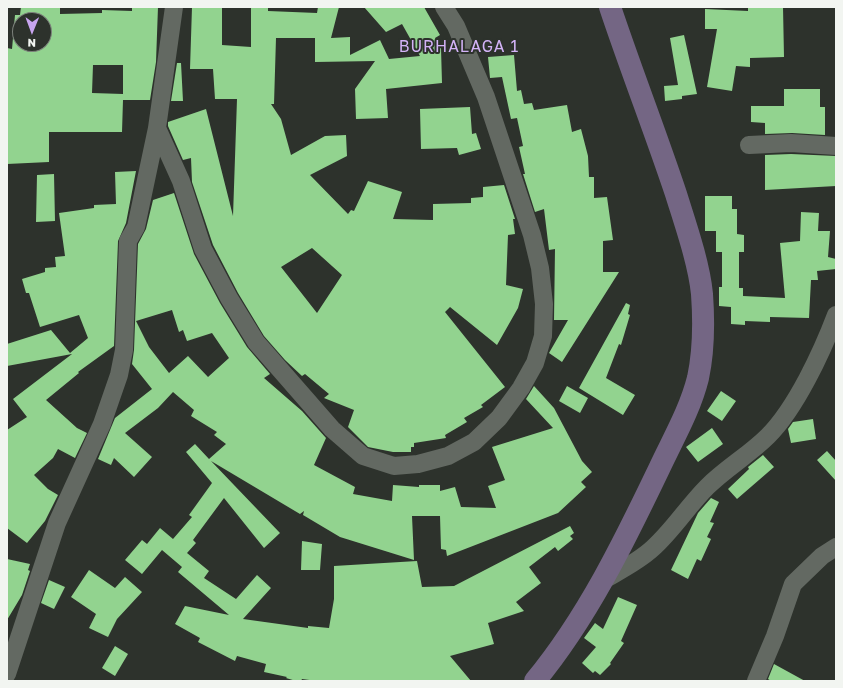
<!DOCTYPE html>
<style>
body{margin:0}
#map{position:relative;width:843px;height:688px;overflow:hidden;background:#2d322c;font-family:"Golos Text",sans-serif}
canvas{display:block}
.frame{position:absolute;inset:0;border:8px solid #f2f5f1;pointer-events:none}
.north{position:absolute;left:12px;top:12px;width:40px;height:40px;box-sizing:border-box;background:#2d322c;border:1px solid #7c807b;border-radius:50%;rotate:181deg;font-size:11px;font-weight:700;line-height:16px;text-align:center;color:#f2f5f1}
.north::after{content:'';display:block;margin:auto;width:14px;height:18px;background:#c8a5ef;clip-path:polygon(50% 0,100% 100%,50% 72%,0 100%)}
</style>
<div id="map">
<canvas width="843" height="688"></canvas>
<div class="frame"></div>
<div class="north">N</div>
</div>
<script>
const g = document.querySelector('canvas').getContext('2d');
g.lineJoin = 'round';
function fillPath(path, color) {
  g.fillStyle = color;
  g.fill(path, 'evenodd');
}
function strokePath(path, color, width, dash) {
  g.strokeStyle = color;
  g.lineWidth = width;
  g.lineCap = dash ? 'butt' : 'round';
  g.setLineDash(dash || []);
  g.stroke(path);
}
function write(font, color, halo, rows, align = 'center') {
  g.font = font + ' "Golos Text",sans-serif';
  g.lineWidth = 4;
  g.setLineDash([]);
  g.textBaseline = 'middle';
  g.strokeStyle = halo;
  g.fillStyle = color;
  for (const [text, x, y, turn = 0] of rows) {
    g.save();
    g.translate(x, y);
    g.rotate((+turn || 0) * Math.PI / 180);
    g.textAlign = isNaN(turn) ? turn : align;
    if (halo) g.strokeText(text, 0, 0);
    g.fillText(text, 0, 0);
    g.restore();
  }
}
const building = new Path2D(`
 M 21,7 L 60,7 L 60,14 L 102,13 L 102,10 L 132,11 L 132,7 L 158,7 L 156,62 L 150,100 L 123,100 L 122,132 L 49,132 L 49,162 L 7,164 L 7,48 L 12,49 L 15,15 L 20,15 ZM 20,20 L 44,20 L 44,44 L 20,44 ZM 93,65 L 123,65 L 123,94 L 92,93 Z
 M 192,7 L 222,7 L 222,45 L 251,47 L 251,7 L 268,7 L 268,11 L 317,13 L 318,7 L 339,7 L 331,38 L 350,37 L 350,55 L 380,40 L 389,59 L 420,56 L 402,24 L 386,32 L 364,7 L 424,7 L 440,35 L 435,38 L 441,48 L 442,83 L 386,89 L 388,118 L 356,119 L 355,89 L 375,61 L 315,62 L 315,38 L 276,38 L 274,104 L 271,104 L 281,119 L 291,155 L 325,136 L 346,135 L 347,156 L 310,175 L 348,214 L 351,210 L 354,211 L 368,181 L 402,192 L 393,219 L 433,220 L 433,204 L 471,203 L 471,198 L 483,197 L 483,187 L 504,185 L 515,219 L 513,219 L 515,234 L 508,235 L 506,285 L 523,289 L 518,308 L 497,345 L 450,307 L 445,312 L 505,387 L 481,405 L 483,407 L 464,418 L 467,422 L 445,435 L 446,438 L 414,443 L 414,447 L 411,447 L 411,452 L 393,452 L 368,447 L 348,427 L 354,410 L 324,398 L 329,394 L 305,374 L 302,376 L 285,360 L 264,336 L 238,293 L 213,245 L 192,182 L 191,158 L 183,160 L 168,126 L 168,122 L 206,109 L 233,216 L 237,99 L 215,99 L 213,69 L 190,69 ZM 312,248 L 342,275 L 317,313 L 281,267 Z
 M 748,7 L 783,7 L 784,57 L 750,58 L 750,67 L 736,66 L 732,91 L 707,87 L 717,29 L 705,29 L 705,9 L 748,11 Z
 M 684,35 L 697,94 L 682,96 L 682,99 L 665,101 L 664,86 L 678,85 L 670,38 Z
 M 514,55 L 517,91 L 521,90 L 524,104 L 532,103 L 534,110 L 567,105 L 572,132 L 581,129 L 588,156 L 589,177 L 594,177 L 594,198 L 607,197 L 613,240 L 603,241 L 603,272 L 619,272 L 562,362 L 549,353 L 568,320 L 554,320 L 555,249 L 549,250 L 544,209 L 535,212 L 523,174 L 525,174 L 519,147 L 523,146 L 517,118 L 511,119 L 502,77 L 490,78 L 488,57 Z
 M 177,63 L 181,63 L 183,101 L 171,101 Z
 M 784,89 L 820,89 L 820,107 L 825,107 L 825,135 L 792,133 L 765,134 L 765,123 L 751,122 L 751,106 L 784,106 Z
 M 470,107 L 472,134 L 476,133 L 481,149 L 459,155 L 457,148 L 421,149 L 420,109 Z
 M 791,154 L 836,156 L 836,186 L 765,190 L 765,155 Z
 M 136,171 L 126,223 L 118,241 L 114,346 L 78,372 L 79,373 L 46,400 L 77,428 L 87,433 L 75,458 L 58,449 L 53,458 L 34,475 L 48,489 L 58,495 L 45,521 L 27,543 L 7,528 L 7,430 L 27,417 L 13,399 L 72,354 L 7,366 L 7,344 L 51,330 L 70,353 L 88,338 L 79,315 L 40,327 L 29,293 L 26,293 L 22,279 L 45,272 L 45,268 L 56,267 L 55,257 L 65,256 L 59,213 L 94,208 L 94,205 L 116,204 L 115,172 Z
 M 54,174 L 55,221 L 36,222 L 37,175 Z
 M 174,193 L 194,254 L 220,303 L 247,347 L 270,374 L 264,378 L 302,411 L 326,438 L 314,465 L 355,487 L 353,494 L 392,501 L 393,485 L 419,487 L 419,485 L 440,485 L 440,491 L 455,487 L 461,507 L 496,508 L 488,486 L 505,480 L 492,447 L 553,428 L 526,399 L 534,386 L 554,408 L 582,461 L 592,472 L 581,482 L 586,487 L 558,513 L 447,556 L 446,550 L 441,549 L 440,516 L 412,516 L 414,560 L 340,537 L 303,515 L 304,511 L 300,514 L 211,461 L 280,533 L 264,548 L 224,498 L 193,540 L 196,543 L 187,553 L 209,571 L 204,578 L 236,599 L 257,575 L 271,588 L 243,619 L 308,628 L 308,626 L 329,628 L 334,599 L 334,566 L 417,561 L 422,587 L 454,586 L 570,526 L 574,533 L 570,536 L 573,539 L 558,551 L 555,547 L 529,567 L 541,583 L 516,602 L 524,611 L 488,623 L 494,644 L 450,656 L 471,681 L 317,681 L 302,679 L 301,681 L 296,681 L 286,678 L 287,677 L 264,672 L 266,664 L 237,656 L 235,661 L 198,642 L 200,638 L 175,624 L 185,606 L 229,615 L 178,572 L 182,567 L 162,550 L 142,574 L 125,560 L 142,540 L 147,544 L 160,528 L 173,539 L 192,517 L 189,515 L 212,483 L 186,452 L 195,444 L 209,459 L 226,444 L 214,435 L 217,432 L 191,416 L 194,410 L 173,392 L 158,408 L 125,433 L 152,457 L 134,477 L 114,458 L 111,465 L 98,459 L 115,418 L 152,389 L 132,364 L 134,350 L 138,244 L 146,229 L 153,200 ZM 172,310 L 179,332 L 183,330 L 187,341 L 212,333 L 229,358 L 208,377 L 188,356 L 169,373 L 149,347 L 136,321 Z
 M 705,196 L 732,196 L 732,209 L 737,209 L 737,234 L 744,235 L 744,252 L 739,252 L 739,288 L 743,288 L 743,296 L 785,298 L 780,243 L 800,241 L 801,212 L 819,213 L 818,231 L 830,231 L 828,257 L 836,259 L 836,269 L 817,271 L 818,280 L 811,280 L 809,318 L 770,317 L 770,322 L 745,321 L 745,325 L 731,324 L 731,307 L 719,306 L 719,287 L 722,287 L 722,252 L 716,252 L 716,231 L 705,231 Z
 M 626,303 L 630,305 L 628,314 L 630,315 L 621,345 L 619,344 L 606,378 L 635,395 L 623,415 L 579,388 Z
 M 567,386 L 588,398 L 580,413 L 559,401 Z
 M 721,391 L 736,401 L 722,421 L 707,411 Z
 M 813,419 L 816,439 L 791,443 L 788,429 L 793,422 Z
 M 712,428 L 723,444 L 698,462 L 686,447 Z
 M 827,451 L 836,461 L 836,481 L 817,460 Z
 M 763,455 L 774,467 L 737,499 L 728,489 L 749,469 L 748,467 Z
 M 711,498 L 719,502 L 710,522 L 714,523 L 707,537 L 711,539 L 701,561 L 697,559 L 688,579 L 671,570 L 698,513 Z
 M 302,541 L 322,544 L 320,570 L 301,570 Z
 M 7,559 L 30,564 L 28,570 L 30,571 L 22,595 L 7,620 Z
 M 89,570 L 115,588 L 125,577 L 142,592 L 117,619 L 108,637 L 89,628 L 96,614 L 71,597 Z
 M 49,580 L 65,587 L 54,609 L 41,603 Z
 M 618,597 L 637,605 L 621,641 L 624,643 L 610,663 L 611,664 L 600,675 L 595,671 L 593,673 L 582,663 L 596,647 L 584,638 L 595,623 L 603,629 Z
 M 115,646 L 128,654 L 115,676 L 102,668 Z
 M 774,664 L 805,681 L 771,681 L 768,679 Z`);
const street = new Path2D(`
 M 157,128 L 181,181 L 203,249 L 229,298 L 256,342 L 332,429 L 363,456 L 394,466 L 418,464 L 448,456 L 474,442 L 499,418 L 521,388 L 535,363 L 543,336 L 544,304 L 540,268 L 532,235 L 486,97 L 456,26 L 444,7
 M 749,145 L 791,143 L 836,146
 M 602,581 C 619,571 638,562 653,548 C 673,530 688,506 707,487 C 726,468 749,455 768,436 C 796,408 822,352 836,315
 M 7,674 L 57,523 L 102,424 L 119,375 L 124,350 L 128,241 L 136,227 L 157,128 L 174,7
 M 756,681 L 775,636 L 793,584 L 822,556 L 836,547`);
const secondary = new Path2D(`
 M 535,681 C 587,618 624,542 659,469 C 673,439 690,410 698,378 C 704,350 704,322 702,294 C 699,263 685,223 676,194 C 655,131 631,70 610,7`);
const quarterNames = [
 ["BURHALAGA 1",459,47]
];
fillPath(building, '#92d38f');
strokePath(street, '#636962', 18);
strokePath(secondary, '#746684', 22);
g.letterSpacing = '1px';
write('16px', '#d3b3f7', '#2d322c', quarterNames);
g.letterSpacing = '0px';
</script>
